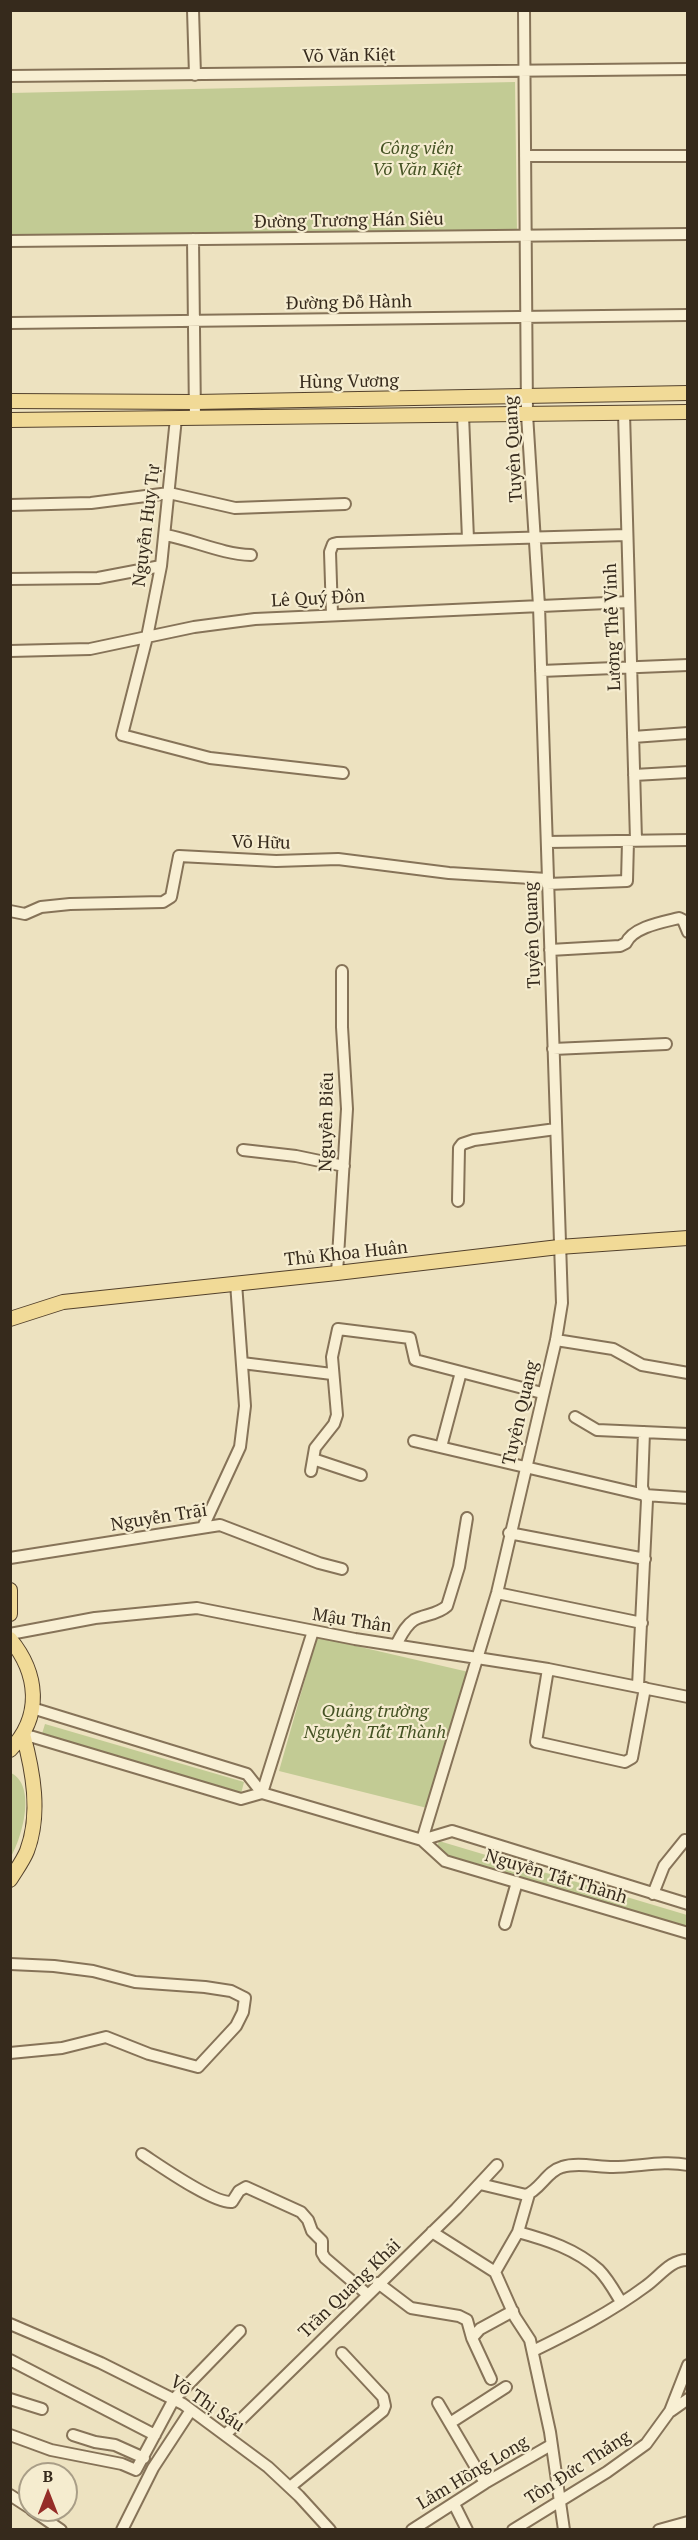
<!DOCTYPE html>
<meta charset="utf-8">
<style>
body{margin:0}
#map{position:relative;width:698px;height:2540px;overflow:hidden;background:#ede2c0;font-family:"PT Serif",serif}
canvas{display:block}
.frame{position:absolute;inset:0;border:12px solid #362a1c;pointer-events:none}
.north{position:absolute;left:18px;top:2462px;width:60px;height:60px;box-sizing:border-box;background:#f5eccf;border:2px solid #a99e87;border-radius:50%;rotate:0deg;font-size:16px;font-weight:700;line-height:24px;text-align:center;color:#362a1c}
.north::after{content:'';display:block;margin:auto;width:21px;height:27px;background:#952d28;clip-path:polygon(50% 0,100% 100%,50% 72%,0 100%)}
</style>
<div id="map">
<canvas width="698" height="2540"></canvas>
<div class="frame"></div>
<div class="north">B</div>
</div>
<script>
const g = document.querySelector('canvas').getContext('2d');
g.lineJoin = 'round';
function fillPath(path, color) {
  g.fillStyle = color;
  g.fill(path, 'evenodd');
}
function strokePath(path, color, width, dash) {
  g.strokeStyle = color;
  g.lineWidth = width;
  g.lineCap = dash ? 'butt' : 'round';
  g.setLineDash(dash || []);
  g.stroke(path);
}
function write(font, color, halo, rows, align = 'center') {
  g.font = font + ' "PT Serif",serif';
  g.lineWidth = 4.5;
  g.setLineDash([]);
  g.textBaseline = 'middle';
  g.strokeStyle = halo;
  g.fillStyle = color;
  for (const [text, x, y, turn = 0] of rows) {
    g.save();
    g.translate(x, y);
    g.rotate((+turn || 0) * Math.PI / 180);
    g.textAlign = isNaN(turn) ? turn : align;
    if (halo) g.strokeText(text, 0, 0);
    g.fillText(text, 0, 0);
    g.restore();
  }
}
const green = new Path2D(`
 M 515,82 L 517,233 L 11,238 L 10,93 Z
 M 317,1637 L 473,1673 L 435,1810 L 279,1771 Z
 M 45,1724 L 244,1782 L 240,1798 L 41,1737 Z
 M 11,1773 C 37,1786 22,1837 11,1857 Z
 M 439,1841 L 687,1915 L 687,1929 L 435,1854 Z`);
const minor = new Path2D(`
 M 193,10 L 195,75
 M 10,76 L 688,69
 M 525,156 L 688,156
 M 193,239 L 195,418
 M 10,241 L 688,234
 M 10,323 L 688,315
 M 624,413 L 636,840
 M 463,415 L 468,539
 M 176,418 L 161,566 L 147,637 L 122,735 L 210,758 L 343,773
 M 10,505 L 91,503 L 169,493 L 235,508 L 345,504
 M 165,535 C 194,540 221,554 251,555
 M 10,579 L 98,578 L 161,566
 M 332,614 L 330,552 L 333,544 L 337,543 L 627,535
 M 10,651 L 90,649 L 194,627 L 255,619 L 629,602
 M 541,671 L 688,665
 M 633,737 L 688,733
 M 634,775 L 688,772
 M 547,842 L 688,840
 M 547,884 L 627,881 L 628,841
 M 10,911 L 25,914 L 41,907 L 70,904 L 163,902 L 171,897 L 179,856 L 276,861 L 338,859 L 449,873 L 547,879
 M 550,950 L 620,946 L 626,943 C 633,927 663,922 679,918 L 683,920 L 688,932
 M 553,1049 L 666,1044
 M 243,1150 L 296,1156 L 344,1166
 M 458,1201 L 459,1148 L 462,1144 L 474,1140 L 556,1129
 M 337,1273 L 347,1109 L 342,1027 L 342,971
 M 556,1340 L 613,1349 L 642,1365 L 688,1373
 M 242,1363 L 332,1374
 M 575,1417 L 597,1430 L 688,1434
 M 414,1441 L 645,1495 L 688,1498
 M 441,1447 L 461,1372
 M 313,1459 L 361,1475
 M 311,1471 L 315,1448 L 334,1424 L 337,1415 L 332,1357 L 338,1329 L 410,1338 L 415,1360 L 542,1393
 M 203,1527 L 240,1447 L 245,1406 L 236,1283
 M 509,1533 L 645,1559
 M 10,1558 L 220,1525 L 319,1563 L 342,1569
 M 497,1593 L 642,1623
 M 10,1634 L 95,1618 L 197,1608 L 355,1639 L 548,1669 L 688,1697
 M 396,1645 C 401,1636 405,1626 414,1620 C 425,1614 437,1615 447,1606 L 459,1567 L 467,1518
 M 548,1669 L 536,1742 L 625,1762 L 632,1758 L 645,1688
 M 638,1686 L 647,1500 L 642,1487 L 644,1432
 M 32,1708 L 247,1774 L 262,1793
 M 23,1734 L 241,1799 L 262,1793 L 422,1840 L 445,1861 L 688,1933
 M 262,1793 L 313,1631
 M 422,1840 L 497,1593 L 556,1340 L 562,1303 L 539,606 L 527,414 L 524,10
 M 422,1840 L 452,1831 L 688,1904
 M 653,1894 L 664,1866 L 685,1840
 M 505,1924 L 517,1882
 M 10,1964 L 54,1966 L 93,1971 L 135,1982 L 205,1987 L 231,1991 L 245,1998 L 243,2012 L 236,2026 L 198,2067 L 149,2054 L 106,2037 L 62,2048 L 10,2053
 M 142,2154 C 159,2165 214,2204 232,2202 L 239,2191 L 246,2187 L 301,2212 L 308,2220 L 312,2231 L 322,2241 L 322,2253 L 325,2258 L 367,2294
 M 480,2184 L 526,2195 C 540,2190 547,2171 562,2167 C 577,2162 597,2167 613,2167 C 638,2167 663,2160 688,2165
 M 432,2232 L 495,2272 L 515,2317 L 530,2340 L 550,2432 L 564,2530
 M 518,2232 C 547,2240 576,2249 599,2270 C 608,2279 615,2292 621,2302
 M 495,2272 L 518,2232 L 529,2194
 M 378,2283 L 411,2308 L 459,2316 L 467,2320 L 472,2338 L 491,2379
 M 10,2324 L 101,2363 L 183,2404 L 268,2467 L 299,2496 L 330,2530
 M 472,2338 L 480,2329 L 513,2311
 M 533,2351 C 572,2332 611,2312 646,2286 C 659,2277 671,2259 688,2260
 M 10,2360 L 155,2435
 M 10,2399 L 42,2409
 M 438,2403 L 485,2483
 M 671,2411 L 688,2399
 M 450,2423 L 506,2387
 M 10,2435 L 51,2450 L 122,2464 L 136,2470 L 174,2399 L 240,2331
 M 73,2435 L 95,2442 L 115,2445 L 144,2458
 M 225,2435 L 456,2209 L 497,2165
 M 290,2487 L 383,2411 L 385,2406 L 383,2397 L 342,2353
 M 10,2495 L 30,2508
 M 454,2504 L 467,2530
 M 32,2510 L 61,2530
 M 122,2530 L 153,2468 L 191,2410
 M 412,2530 L 485,2483 L 551,2445
 M 513,2530 L 607,2472 L 646,2444 L 670,2411 L 688,2365
 M 659,2530 L 688,2522`);
const major = new Path2D(`
 M 10,401 L 195,402 L 688,393
 M 10,420 L 688,412
 M 10,1319 L 63,1302 L 337,1273 L 559,1247 L 688,1238
 M 10,1590 L 10,1614
 M 10,1639 C 38,1673 43,1716 10,1750
 M 10,1880 C 16,1870 23,1861 27,1851 C 41,1814 33,1771 23,1734`);
const streetNames = [
 ["Võ Văn Kiệt",349,56,-1],
 ["Đường Trương Hán Siêu",349,221,-1],
 ["Đường Đỗ Hành",349,303,-1],
 ["Hùng Vương",349,382,-1],
 ["Tuyên Quang",514,449,-93],
 ["Nguyễn Huy Tự",147,526,-83],
 ["Lê Quý Đôn",318,599,-3],
 ["Lương Thế Vinh",613,627,-92],
 ["Võ Hữu",261,843,1],
 ["Tuyên Quang",533,935,-92],
 ["Nguyễn Biểu",327,1122,-89],
 ["Thủ Khoa Huân",346,1254,-6],
 ["Tuyên Quang",521,1413,-77],
 ["Nguyễn Trãi",159,1518,-9],
 ["Mậu Thân",352,1621,9],
 ["Nguyễn Tất Thành",556,1877,17],
 ["Trần Quang Khải",350,2289,-44],
 ["Võ Thị Sáu",207,2404,34],
 ["Tôn Đức Thắng",578,2468,-33],
 ["Lâm Hồng Long",473,2473,-31]
];
const parkNames = [
 ["Công viên",417,149],
 ["Võ Văn Kiệt",417,170],
 ["Quảng trường",375,1712],
 ["Nguyễn Tất Thành",375,1733]
];
fillPath(green, '#c2cb94');
strokePath(minor, '#867358', 14);
strokePath(major, '#53412c', 16);
strokePath(minor, '#f8efd3', 10);
strokePath(major, '#f1da97', 14);
write('18px', '#362a1c', '#f5eccf', streetNames);
write('italic 18px', '#445223', '#f5eccf', parkNames);
</script>
